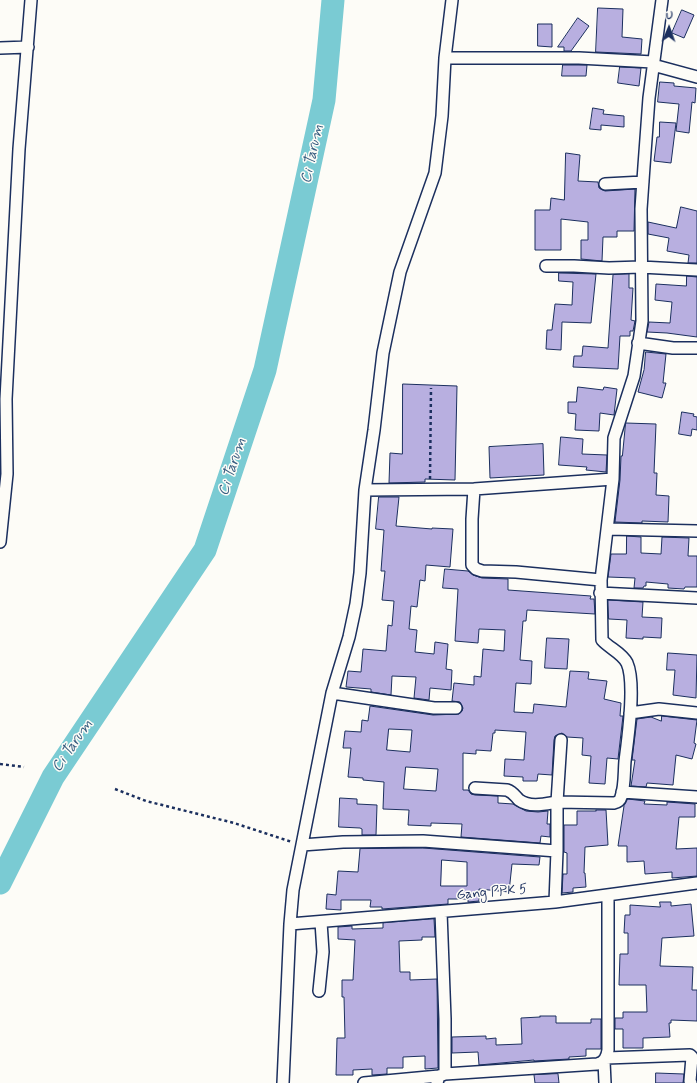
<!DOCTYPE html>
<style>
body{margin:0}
#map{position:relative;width:697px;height:1083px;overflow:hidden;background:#fdfcf7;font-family:Mynerve,sans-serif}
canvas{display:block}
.north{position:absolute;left:649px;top:8px;width:40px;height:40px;-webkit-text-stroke:3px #fdfcf7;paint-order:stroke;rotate:2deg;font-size:11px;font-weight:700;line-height:16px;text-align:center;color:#1b2f5e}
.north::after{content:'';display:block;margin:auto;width:14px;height:18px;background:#1b2f5e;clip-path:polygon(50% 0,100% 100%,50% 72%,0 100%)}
</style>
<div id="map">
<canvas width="697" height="1083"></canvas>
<div class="north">U</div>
</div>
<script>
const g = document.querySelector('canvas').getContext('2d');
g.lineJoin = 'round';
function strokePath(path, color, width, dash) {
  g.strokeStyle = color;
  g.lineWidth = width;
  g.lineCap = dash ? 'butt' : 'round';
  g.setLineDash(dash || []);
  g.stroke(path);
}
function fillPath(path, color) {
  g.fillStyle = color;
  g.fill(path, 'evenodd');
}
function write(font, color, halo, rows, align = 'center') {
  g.font = font + ' Mynerve,sans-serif';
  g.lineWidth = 3;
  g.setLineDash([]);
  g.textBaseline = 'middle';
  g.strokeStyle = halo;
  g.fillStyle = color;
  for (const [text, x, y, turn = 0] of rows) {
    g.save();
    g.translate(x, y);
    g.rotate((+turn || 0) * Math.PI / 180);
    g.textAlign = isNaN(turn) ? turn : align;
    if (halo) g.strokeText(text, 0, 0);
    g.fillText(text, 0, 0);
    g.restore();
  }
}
const river = new Path2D(`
 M 0,883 L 53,777 L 205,550 L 265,370 L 324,100 L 333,0`);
const building = new Path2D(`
 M 598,8 L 623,9 L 622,37 L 642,39 L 641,54 L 596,52 Z
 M 682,10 L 694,15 L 684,38 L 672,33 Z
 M 578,18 L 589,26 L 571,51 L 564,51 L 564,47 L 558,47 Z
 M 538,24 L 552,24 L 552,47 L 538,46 Z
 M 563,65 L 587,65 L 586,76 L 562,76 Z
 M 620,67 L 641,68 L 639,86 L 618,83 Z
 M 660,82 L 674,83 L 674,86 L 696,88 L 695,103 L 692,102 L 689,133 L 676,131 L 679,104 L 658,102 Z
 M 593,108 L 604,110 L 603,114 L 624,116 L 624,127 L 601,125 L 601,130 L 590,129 Z
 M 660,122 L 676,123 L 671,163 L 654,161 L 657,137 L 659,137 Z
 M 566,153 L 580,155 L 578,181 L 598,182 L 599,188 L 605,191 L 635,189 L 634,231 L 617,231 L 617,237 L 603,237 L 602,261 L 581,259 L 581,240 L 588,240 L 588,222 L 561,219 L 561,250 L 535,250 L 535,210 L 550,210 L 551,198 L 564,200 Z
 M 681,207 L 697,211 L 697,263 L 688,263 L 689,255 L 667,251 L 669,238 L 648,234 L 648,222 L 676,228 Z
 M 559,273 L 596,274 L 591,323 L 562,322 L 561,350 L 546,349 L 547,330 L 552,330 L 555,304 L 572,305 L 573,282 L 559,281 Z
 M 629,274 L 629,288 L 633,288 L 631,320 L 635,321 L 633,331 L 630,331 L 630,336 L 620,336 L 618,369 L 573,367 L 574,356 L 582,356 L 583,346 L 608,348 L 613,275 Z
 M 687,276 L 697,277 L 697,337 L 667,333 L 647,332 L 649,322 L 670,323 L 672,302 L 655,300 L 656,284 L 686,286 Z
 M 646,352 L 666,354 L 663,383 L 666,383 L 662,398 L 638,392 L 644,370 Z
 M 403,384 L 457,386 L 455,480 L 425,479 L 425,482 L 389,483 L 390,453 L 402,454 Z
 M 578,387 L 603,390 L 604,387 L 617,389 L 614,415 L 600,413 L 599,431 L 575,430 L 576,414 L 568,413 L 568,402 L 576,402 Z
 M 682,412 L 694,414 L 693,416 L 697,417 L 697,430 L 692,429 L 691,436 L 679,434 Z
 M 626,423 L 656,424 L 654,473 L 657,473 L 656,495 L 669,496 L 668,522 L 642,521 L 642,523 L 615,522 L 620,480 L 621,456 L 622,456 Z
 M 561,437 L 583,439 L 582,454 L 607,455 L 606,472 L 586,470 L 587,467 L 559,465 Z
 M 543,444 L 544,475 L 490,478 L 489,447 Z
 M 379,497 L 399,497 L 396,526 L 432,529 L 432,528 L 453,529 L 450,567 L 426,565 L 425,581 L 420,580 L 417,607 L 411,606 L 409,629 L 417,630 L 415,652 L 434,654 L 435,642 L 448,644 L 446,669 L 452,670 L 451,690 L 430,688 L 429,700 L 414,698 L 416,677 L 392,676 L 391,695 L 371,692 L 371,689 L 346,687 L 348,671 L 361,672 L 363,649 L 386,651 L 388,625 L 392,626 L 394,601 L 382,600 L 385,571 L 381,571 L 384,530 L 376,529 Z
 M 627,536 L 641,537 L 641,553 L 661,554 L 662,537 L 689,538 L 688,556 L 697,556 L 697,587 L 685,587 L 684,589 L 668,588 L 668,584 L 646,582 L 646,586 L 644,586 L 643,588 L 634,588 L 635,578 L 608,577 L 611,554 L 626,554 Z
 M 445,569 L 468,571 L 473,575 L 482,578 L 508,579 L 508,590 L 591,596 L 590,599 L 594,599 L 595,614 L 527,610 L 526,621 L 523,621 L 520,660 L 532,661 L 531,684 L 516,683 L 514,712 L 533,713 L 534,704 L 566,707 L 570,671 L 589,672 L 588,679 L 607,681 L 604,699 L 621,703 L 620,716 L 623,716 L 618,759 L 607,758 L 605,784 L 589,783 L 591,756 L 582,755 L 583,738 L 567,737 L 562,733 L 555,736 L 554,740 L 552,775 L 538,774 L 537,781 L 523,781 L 523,777 L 504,776 L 505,759 L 524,760 L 524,759 L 526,732 L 495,730 L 495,733 L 493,733 L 491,751 L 476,750 L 476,754 L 463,753 L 463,790 L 468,790 L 471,794 L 475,795 L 498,796 L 498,803 L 513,804 L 526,811 L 538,812 L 548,811 L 547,824 L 550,824 L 550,837 L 541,836 L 540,843 L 461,837 L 462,824 L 431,823 L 431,826 L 408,825 L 409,810 L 383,809 L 384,782 L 363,780 L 363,778 L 348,777 L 351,748 L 343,748 L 345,731 L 361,732 L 362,720 L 368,721 L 370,706 L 433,715 L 459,714 L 462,711 L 463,708 L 460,702 L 452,701 L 454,683 L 474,685 L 474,676 L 481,677 L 483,649 L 504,651 L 505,630 L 479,629 L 478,643 L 455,641 L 458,589 L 443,588 ZM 389,729 L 412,730 L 410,752 L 387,750 ZM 406,767 L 438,769 L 436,791 L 404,789 Z
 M 608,600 L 643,602 L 642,617 L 662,618 L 661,638 L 643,637 L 643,639 L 626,638 L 627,620 L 609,619 Z
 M 547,638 L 569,639 L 567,669 L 545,668 Z
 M 668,653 L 697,655 L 696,698 L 673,695 L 675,670 L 667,670 Z
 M 662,716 L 697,720 L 694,743 L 696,744 L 692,759 L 676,755 L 673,785 L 647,783 L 646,787 L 631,786 L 635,760 L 632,760 L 637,719 L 651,717 L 661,721 Z
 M 340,798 L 357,799 L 357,804 L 377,805 L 376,835 L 362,835 L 362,829 L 360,828 L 339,827 Z
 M 628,799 L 645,801 L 644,804 L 667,805 L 667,802 L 695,804 L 695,817 L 679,817 L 676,849 L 697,848 L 697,876 L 672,878 L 672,872 L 645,874 L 644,861 L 627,862 L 627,846 L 618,846 L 624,806 Z
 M 596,810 L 606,810 L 608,845 L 585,847 L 584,873 L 585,873 L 586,887 L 573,888 L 573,892 L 562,893 L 563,874 L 567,874 L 567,853 L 564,852 L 564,825 L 577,825 L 577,811 L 596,811 Z
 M 423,848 L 540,857 L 539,865 L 512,864 L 509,892 L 479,889 L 479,901 L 468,902 L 468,899 L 448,899 L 448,904 L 382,909 L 382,907 L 370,907 L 371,900 L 341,900 L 341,910 L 326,909 L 327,894 L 336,895 L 338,871 L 358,872 L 360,849 ZM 442,860 L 467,862 L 467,886 L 441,886 Z
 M 660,902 L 671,902 L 671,906 L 691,904 L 694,936 L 662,938 L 660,966 L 693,967 L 692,990 L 697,990 L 697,1021 L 671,1020 L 671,1023 L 669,1023 L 670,1037 L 643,1038 L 643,1048 L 623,1048 L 623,1029 L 615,1029 L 615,1018 L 623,1018 L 623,1012 L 647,1012 L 646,985 L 619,985 L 620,954 L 628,954 L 628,933 L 624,933 L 625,915 L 630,915 L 630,905 L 660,907 Z
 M 434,919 L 435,937 L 422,937 L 422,940 L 399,941 L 400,972 L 410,972 L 410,980 L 437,979 L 438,1068 L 425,1069 L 425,1056 L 403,1057 L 403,1068 L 387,1068 L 387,1074 L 372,1075 L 372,1069 L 353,1070 L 353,1075 L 336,1075 L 337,1038 L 345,1038 L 344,997 L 342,997 L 342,980 L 353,980 L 355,940 L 338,939 L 338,927 L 352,926 L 352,929 L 383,928 L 383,923 Z
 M 540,1016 L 556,1016 L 556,1023 L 591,1023 L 591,1019 L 601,1019 L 601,1049 L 586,1049 L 586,1056 L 569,1057 L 569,1059 L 534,1061 L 534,1060 L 479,1065 L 478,1052 L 452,1053 L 452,1037 L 486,1036 L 486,1039 L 496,1038 L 496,1045 L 522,1044 L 521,1018 L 540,1017 Z
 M 656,1073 L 684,1074 L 683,1083 L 656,1083 Z
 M 558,1074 L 559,1083 L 535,1083 L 534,1075 Z`);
const path = new Path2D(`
 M 430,479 L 431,388
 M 0,764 L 24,767
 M 115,789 L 146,801 L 234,823 L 292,842`);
const minor = new Path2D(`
 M 0,48 L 28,47
 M 445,58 L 579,58 L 653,62
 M 653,65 L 697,77
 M 605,184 L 643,182
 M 546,266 L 574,266 L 609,268 L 641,267 L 697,270
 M 638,343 L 673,348 L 697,348
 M 474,489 L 472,519 L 472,565 L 476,569 L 482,571 L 516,572 L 601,580
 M 365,490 L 474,489 L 613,479
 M 608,529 L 697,531
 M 0,542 L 7,474 L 6,399 L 19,149 L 31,0
 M 600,593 L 697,598
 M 332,693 L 434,708 L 456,708
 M 630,713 L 659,709 L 697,713
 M 475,788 L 507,790 C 513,792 515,796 519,800 C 530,808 545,804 557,802 L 561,740
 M 622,792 L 697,797
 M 302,845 L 343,842 L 423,841 L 557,851
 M 555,902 L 557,851 L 557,802 L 614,803 C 618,802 620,801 621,797 C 625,786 624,772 625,761 C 628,738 636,683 627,663 C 622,653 609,648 602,640 L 601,580 L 613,479 L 614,438 L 634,376 L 642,321 L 641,209 L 644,166 L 649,98 L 662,0
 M 441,912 L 445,1019 L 445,1074
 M 290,924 L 555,902 L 697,883
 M 319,991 L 323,952 L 321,922
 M 606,1058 L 690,1055 L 692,1057 L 690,1081 L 691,1083
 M 604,1061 L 605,1083
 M 283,1083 L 290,924 L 293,890 L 332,693 L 349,637 L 356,604 L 360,573 L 365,490 L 374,430 L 383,353 L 400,272 L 435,173 L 442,116 L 445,58 L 452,0
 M 364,1083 L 439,1076
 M 437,1083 L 439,1076 L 445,1074 L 597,1064 C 604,1063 607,1057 608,1050 L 608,895`);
const streetNames = [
 ["Gang PPK 5",492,893,-5]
];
const waterNames = [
 ["Ci Tarum",313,154,-78],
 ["Ci Tarum",233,467,-72],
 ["Ci Tarum",73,746,-56]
];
strokePath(river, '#7acbd3', 23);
fillPath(building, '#b8afe0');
strokePath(building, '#1b2f5e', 1);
strokePath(minor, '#1b2f5e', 14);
strokePath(path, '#1b2f5e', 2.5, [3, 3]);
strokePath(minor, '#fdfcf7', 11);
write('14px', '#1b2f5e', '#fdfcf7', streetNames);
write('italic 15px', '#385e81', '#fdfcf7', waterNames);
</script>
